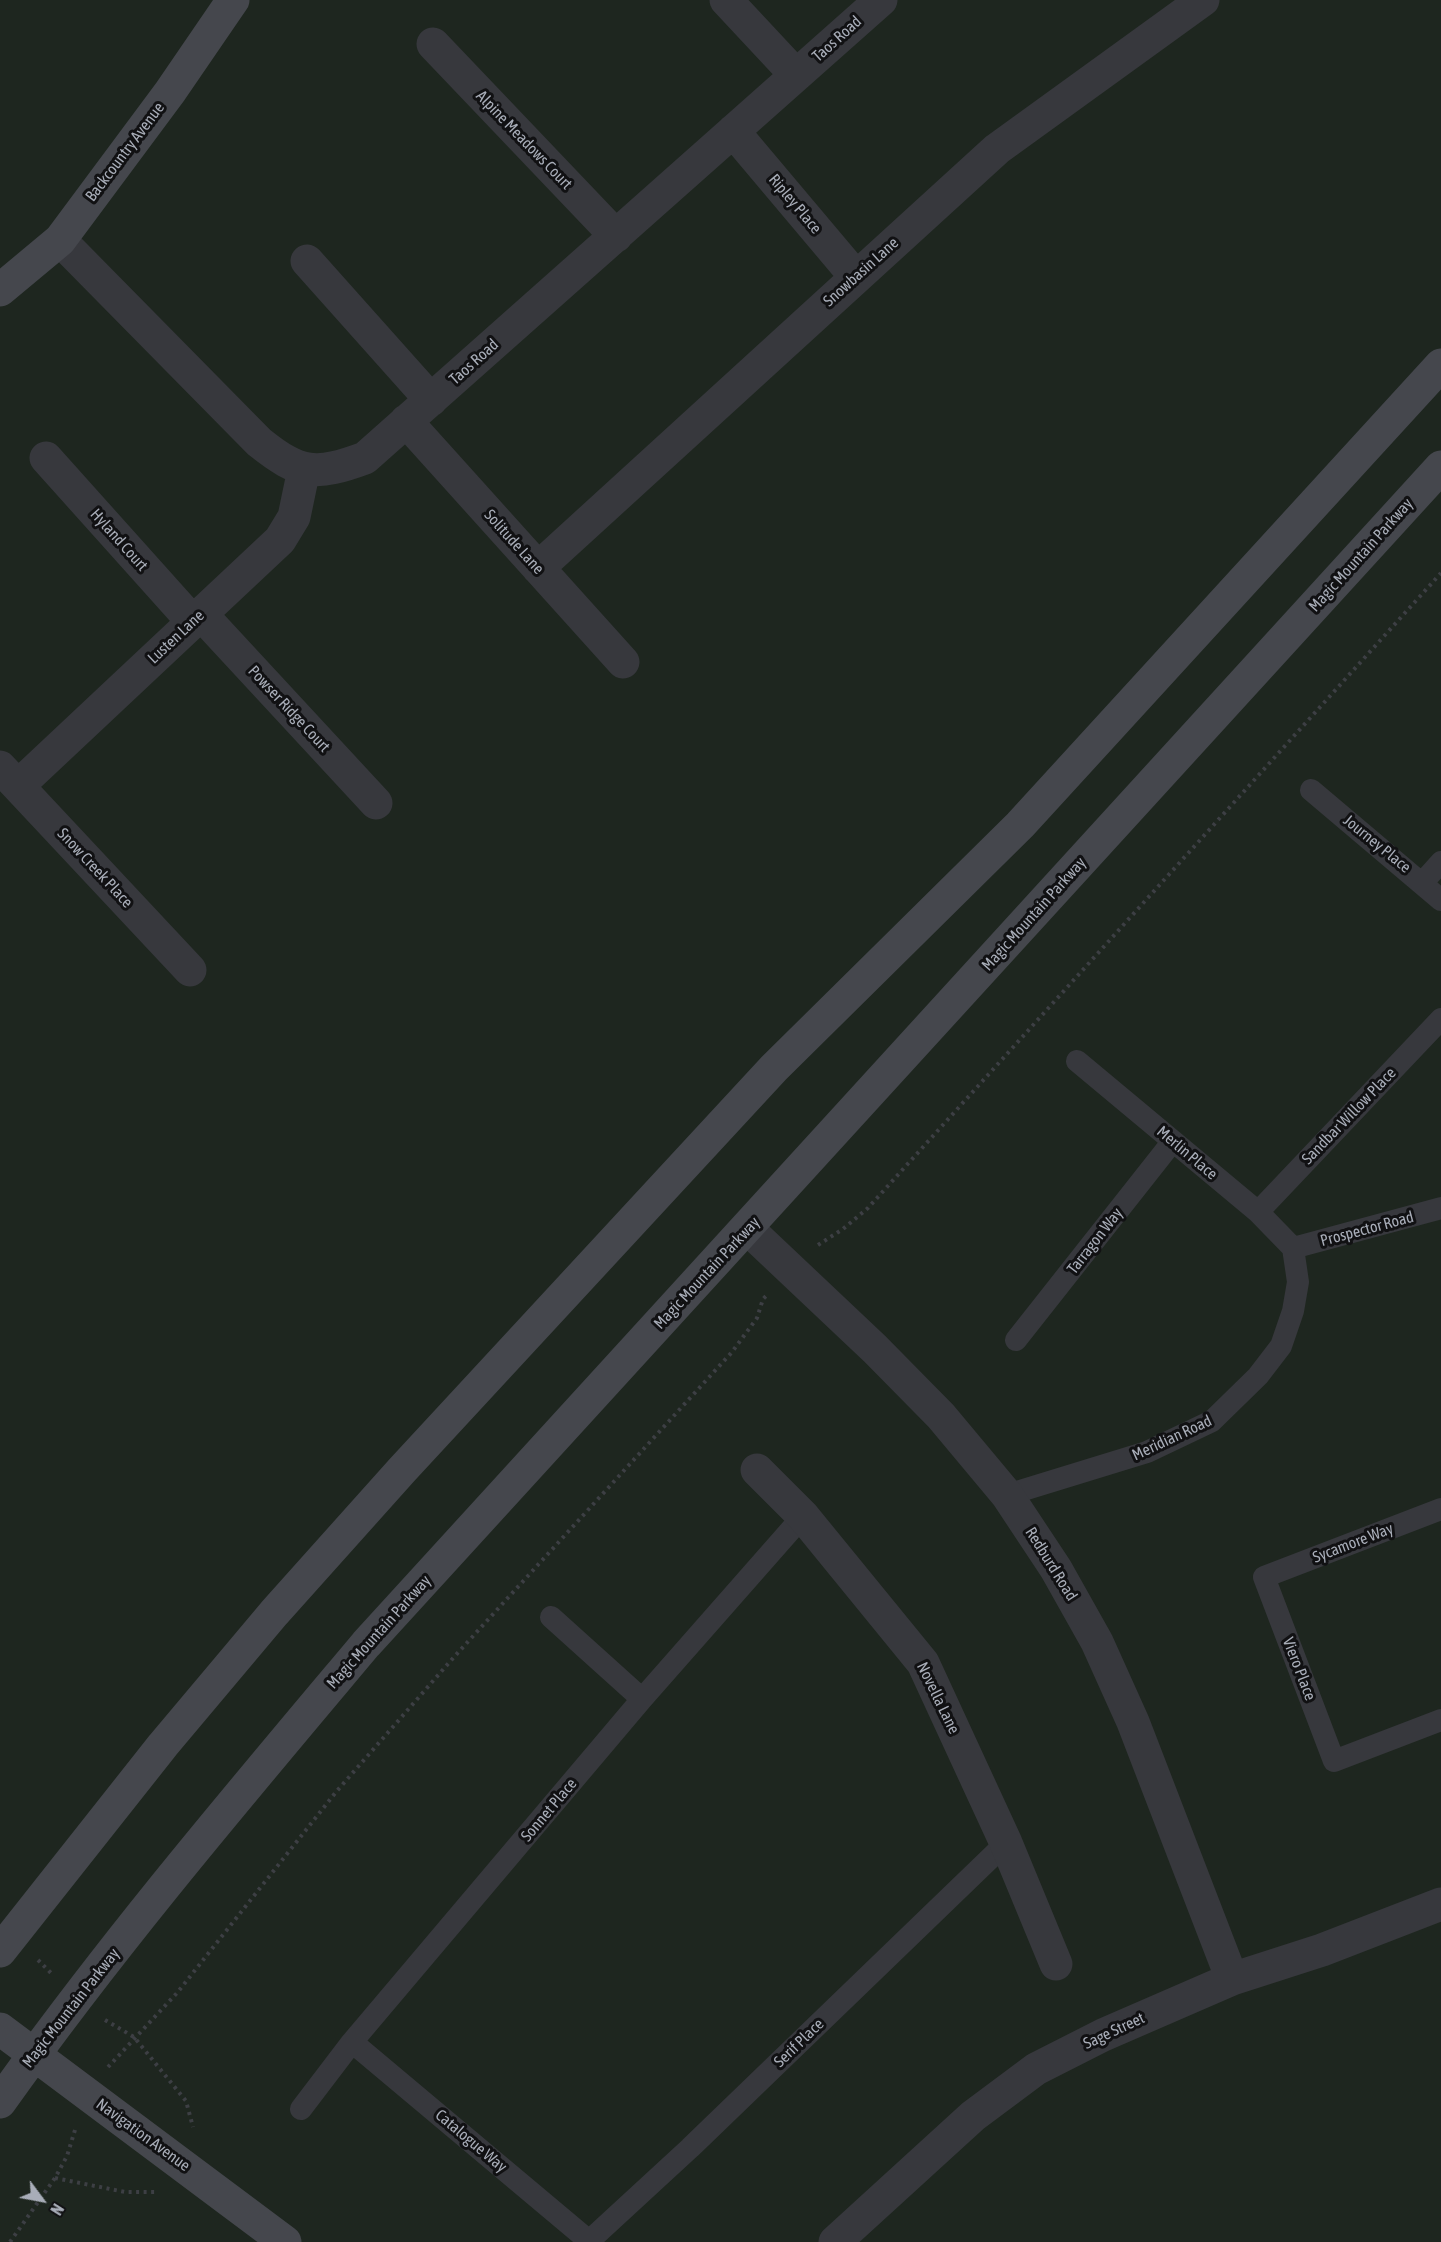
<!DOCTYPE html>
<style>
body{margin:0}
#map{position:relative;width:1441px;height:2242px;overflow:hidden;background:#161618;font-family:"Asap Condensed",sans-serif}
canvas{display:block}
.north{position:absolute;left:12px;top:2170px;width:60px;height:60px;-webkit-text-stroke:4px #111113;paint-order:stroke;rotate:122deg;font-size:16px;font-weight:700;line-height:24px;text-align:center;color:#a8adb8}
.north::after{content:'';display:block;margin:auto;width:21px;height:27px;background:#a8adb8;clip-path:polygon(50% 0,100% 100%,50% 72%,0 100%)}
</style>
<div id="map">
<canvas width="1441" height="2242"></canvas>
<div class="north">N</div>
</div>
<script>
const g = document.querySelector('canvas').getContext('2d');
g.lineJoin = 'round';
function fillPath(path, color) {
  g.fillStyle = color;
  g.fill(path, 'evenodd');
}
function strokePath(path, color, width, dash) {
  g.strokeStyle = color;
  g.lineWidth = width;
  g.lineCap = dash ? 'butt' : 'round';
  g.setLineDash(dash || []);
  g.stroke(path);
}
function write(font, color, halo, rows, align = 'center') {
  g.font = font + ' "Asap Condensed",sans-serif';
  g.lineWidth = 6;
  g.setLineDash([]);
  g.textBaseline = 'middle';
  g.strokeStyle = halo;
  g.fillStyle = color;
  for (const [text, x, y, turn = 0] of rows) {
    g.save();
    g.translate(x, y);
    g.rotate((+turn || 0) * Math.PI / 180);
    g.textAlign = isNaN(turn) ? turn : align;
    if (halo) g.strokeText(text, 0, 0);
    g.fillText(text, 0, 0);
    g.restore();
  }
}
const green = new Path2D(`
 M 0,0 L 1441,0 L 1441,2242 L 0,2242 Z`);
const path = new Path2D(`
 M 818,1245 L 843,1229 L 868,1208 L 1441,573
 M 38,1960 L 52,1974
 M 105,2020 L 134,2037 L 186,2101 L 193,2127
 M 108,2067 L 177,1993 L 336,1792 L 454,1657 L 732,1352 L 757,1318 L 763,1299 L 768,1294
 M 55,2178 L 125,2192 L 158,2192
 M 10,2242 L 55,2178 L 67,2156 L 75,2130`);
const lane = new Path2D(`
 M 1311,790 L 1441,900
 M 1423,882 L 1441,862
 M 1077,1061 L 1258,1212 L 1293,1248
 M 1258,1212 L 1441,1019
 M 1293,1248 L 1441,1208
 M 1016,1340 L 1173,1141
 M 1007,1495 L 1147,1452 L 1212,1421 L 1258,1376 L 1281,1346 L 1293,1311 L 1298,1282 L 1293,1248
 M 1441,1509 L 1264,1577 L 1334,1761 L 1441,1720
 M 551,1617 L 642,1699
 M 352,2042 L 589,2241 L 690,2148 L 1006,1843
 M 301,2109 L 352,2042 L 642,1699 L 803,1516`);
const street = new Path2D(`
 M 726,0 L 796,75
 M 433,44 L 616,236
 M 733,131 L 856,277
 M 60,240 L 259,442 C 300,475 316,476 365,458 L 881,0
 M 307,261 L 431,400
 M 406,421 L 623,662
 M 46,458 L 193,622
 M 538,568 L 997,149 L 1203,0
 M 201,614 L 376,803
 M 0,767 L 190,970
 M 18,786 L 280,540 L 294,517 L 304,469
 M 748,1229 L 875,1349 L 941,1416 L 1007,1495 L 1056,1569 L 1097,1642 L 1133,1722 L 1232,1979
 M 757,1470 L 803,1516 L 923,1663 L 1006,1843 L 1056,1964
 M 835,2242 L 973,2116 L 1036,2069 L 1103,2035 L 1232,1979 L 1322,1950 L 1441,1904`);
const secondary = new Path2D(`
 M 0,290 L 60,240 L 170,92 L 233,0
 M 0,1951 L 163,1745 L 274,1613 L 402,1470 L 774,1068 L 1020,825 L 1441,365
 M 0,2029 L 285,2242
 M 0,2102 C 113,1943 240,1794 366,1644 L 1441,467`);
const streetNames = [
 ["Taos Road",837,39,-42],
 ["Alpine Meadows Court",524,140,46],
 ["Backcountry Avenue",125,152,-53],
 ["Ripley Place",795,204,50],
 ["Snowbasin Lane",861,272,-42],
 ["Taos Road",474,362,-42],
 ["Hyland Court",119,540,48],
 ["Solitude Lane",514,542,48],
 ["Magic Mountain Parkway",1361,555,-48],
 ["Lusten Lane",176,637,-43],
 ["Powser Ridge Court",289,709,47],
 ["Journey Place",1377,844,39],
 ["Snow Creek Place",95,868,47],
 ["Magic Mountain Parkway",1034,914,-48],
 ["Sandbar Willow Place",1349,1116,-46],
 ["Merlin Place",1187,1153,40],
 ["Prospector Road",1367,1229,-15],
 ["Tarragon Way",1095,1241,-52],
 ["Magic Mountain Parkway",707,1273,-47],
 ["Meridian Road",1172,1438,-25],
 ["Sycamore Way",1353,1543,-21],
 ["Redburd Road",1051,1564,58],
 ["Magic Mountain Parkway",379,1632,-48],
 ["Viero Place",1299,1669,69],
 ["Novella Lane",938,1698,64],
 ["Sonnet Place",549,1810,-50],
 ["Magic Mountain Parkway",71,2008,-52],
 ["Sage Street",1114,2031,-25],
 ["Serif Place",799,2043,-44],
 ["Navigation Avenue",143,2135,36],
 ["Catalogue Way",471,2141,40]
];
fillPath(green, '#1e261f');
strokePath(path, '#3d3f44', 4, [3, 4.5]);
strokePath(lane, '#37383d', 22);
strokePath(street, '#37383d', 33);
strokePath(secondary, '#45474d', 33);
write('16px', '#a8adb8', '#111113', streetNames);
</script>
